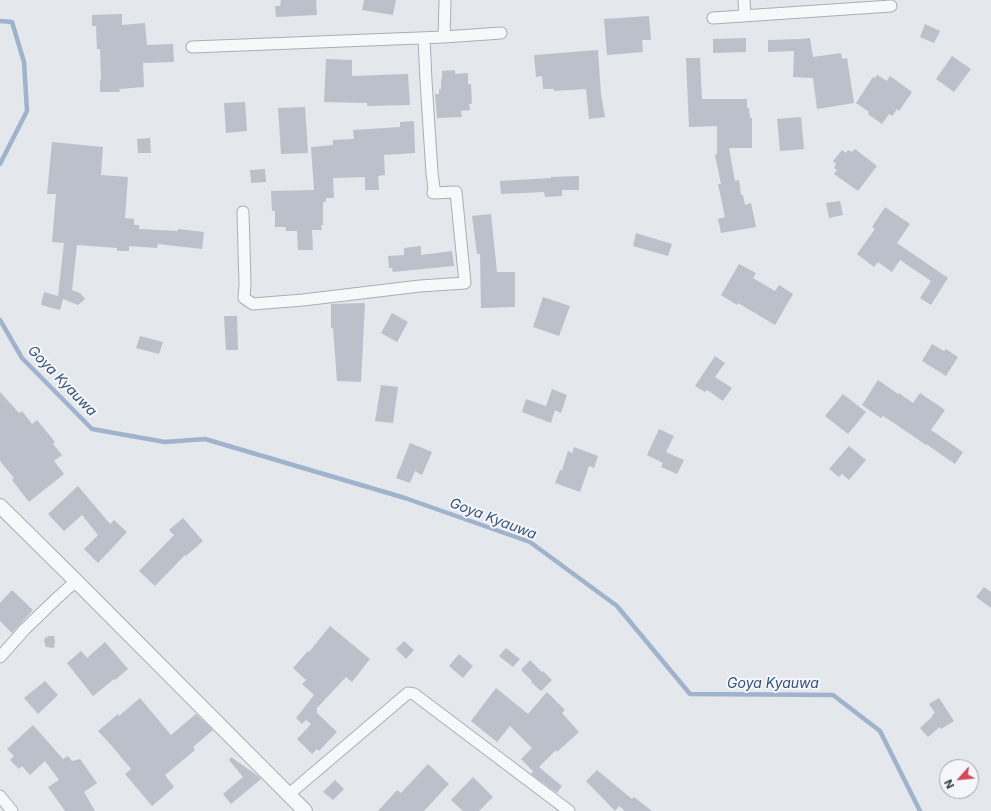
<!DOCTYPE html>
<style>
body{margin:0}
#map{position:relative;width:991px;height:811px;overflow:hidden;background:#e4e7ec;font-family:Inter,sans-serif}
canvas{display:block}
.north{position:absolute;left:939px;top:759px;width:40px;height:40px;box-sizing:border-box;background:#f4f6f9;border:1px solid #a4a8b1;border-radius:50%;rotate:243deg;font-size:11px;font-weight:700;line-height:16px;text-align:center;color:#2b3445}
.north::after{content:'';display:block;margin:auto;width:14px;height:18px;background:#d1495b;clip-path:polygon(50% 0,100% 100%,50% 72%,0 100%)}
</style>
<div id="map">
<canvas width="991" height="811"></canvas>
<div class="north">N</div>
</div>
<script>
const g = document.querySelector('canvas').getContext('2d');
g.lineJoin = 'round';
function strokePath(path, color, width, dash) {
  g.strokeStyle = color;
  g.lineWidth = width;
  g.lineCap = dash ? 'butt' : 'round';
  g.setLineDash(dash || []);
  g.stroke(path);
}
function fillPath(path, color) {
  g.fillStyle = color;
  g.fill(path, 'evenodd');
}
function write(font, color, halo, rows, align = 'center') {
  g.font = font + ' Inter,sans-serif';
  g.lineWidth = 4;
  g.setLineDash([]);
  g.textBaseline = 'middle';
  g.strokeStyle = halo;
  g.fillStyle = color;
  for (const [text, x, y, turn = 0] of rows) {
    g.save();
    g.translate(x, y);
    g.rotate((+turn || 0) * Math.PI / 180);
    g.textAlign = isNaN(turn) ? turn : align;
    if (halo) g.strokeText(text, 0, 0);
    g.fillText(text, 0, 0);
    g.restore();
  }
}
const stream = new Path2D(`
 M 0,21 L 12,22 L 24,62 L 27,111 L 0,164
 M 0,320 L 22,358 L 92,429 L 165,442 L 205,439 L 405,498 L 530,542 L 617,606 L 690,694 L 833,695 L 880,731 L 920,811`);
const building = new Path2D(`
 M 281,0 L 316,0 L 317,15 L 276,17 L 275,6 L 280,6 Z
 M 364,0 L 396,0 L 393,15 L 362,10 Z
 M 122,14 L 122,25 L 145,23 L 147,45 L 173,44 L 174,62 L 143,63 L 144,87 L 119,89 L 120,92 L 100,92 L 100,80 L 101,79 L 100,49 L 97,49 L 96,26 L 92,26 L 92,15 Z
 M 649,16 L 651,40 L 642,40 L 643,52 L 607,55 L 604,19 Z
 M 925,24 L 940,31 L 934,43 L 920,37 Z
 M 746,38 L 746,52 L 713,53 L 713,39 Z
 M 810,38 L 813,57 L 841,53 L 842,59 L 847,58 L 854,103 L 817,109 L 813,78 L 793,77 L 794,51 L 768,52 L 768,40 L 801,39 Z
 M 598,50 L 601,94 L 605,117 L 589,119 L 586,89 L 554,91 L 554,89 L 543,89 L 542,76 L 536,77 L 534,55 Z
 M 952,56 L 971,69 L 954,92 L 936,79 Z
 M 686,58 L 700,58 L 702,99 L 747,99 L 747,108 L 749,108 L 750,118 L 752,118 L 752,148 L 729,148 L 735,181 L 739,180 L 741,195 L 743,195 L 745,205 L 751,203 L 756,227 L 721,233 L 718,219 L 725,217 L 718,184 L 721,184 L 715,155 L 717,154 L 717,126 L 689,127 Z
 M 326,59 L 352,60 L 352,76 L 408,74 L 410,105 L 367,106 L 367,103 L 324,102 Z
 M 455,70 L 455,74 L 468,73 L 468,84 L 471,84 L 472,104 L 469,104 L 470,110 L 461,111 L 462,117 L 437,118 L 435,94 L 439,94 L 439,89 L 441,89 L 441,79 L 442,79 L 442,71 Z
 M 877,75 L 887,81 L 890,76 L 912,92 L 899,111 L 897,109 L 892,116 L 889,114 L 882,124 L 868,114 L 869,112 L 856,103 L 873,77 L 875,78 Z
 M 245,102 L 247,131 L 226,133 L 224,103 Z
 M 305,107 L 308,153 L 281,154 L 278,108 Z
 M 801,117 L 804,149 L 780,151 L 777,119 Z
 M 414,121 L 415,153 L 384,155 L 385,175 L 378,176 L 379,190 L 365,190 L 365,177 L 333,178 L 334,198 L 326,198 L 326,202 L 323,202 L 323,225 L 321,225 L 322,230 L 312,230 L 313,250 L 298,250 L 297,231 L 286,231 L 286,227 L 275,227 L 275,211 L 272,211 L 271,191 L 314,190 L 311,147 L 333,145 L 333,140 L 354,139 L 353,130 L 400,127 L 400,122 Z
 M 150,138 L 151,153 L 138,153 L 137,139 Z
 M 52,142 L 103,147 L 101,175 L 128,177 L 125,218 L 134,219 L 134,225 L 139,225 L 139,229 L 178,231 L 178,229 L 204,232 L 202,249 L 158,244 L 157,248 L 129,246 L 129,251 L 117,251 L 117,248 L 77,245 L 72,290 L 80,293 L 85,299 L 78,305 L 63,299 L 60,310 L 41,305 L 44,292 L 58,296 L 64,243 L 52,242 L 56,194 L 47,194 Z
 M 855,149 L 877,166 L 858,191 L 834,174 L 837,170 L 834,168 L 836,164 L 833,161 L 842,150 L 846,153 L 848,150 L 852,152 Z
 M 265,169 L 266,182 L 251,183 L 250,170 Z
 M 579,176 L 579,190 L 562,190 L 562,196 L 545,197 L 544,192 L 501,194 L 500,181 L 551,178 L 551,177 Z
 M 840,201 L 843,215 L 829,218 L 826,203 Z
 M 885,207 L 910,224 L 897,243 L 948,278 L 931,305 L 920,298 L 931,281 L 900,260 L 892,272 L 878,262 L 874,267 L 857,254 L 875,229 L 872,227 Z
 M 491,214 L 497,272 L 515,272 L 515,307 L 481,308 L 480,254 L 477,254 L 472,216 Z
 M 636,233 L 672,244 L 668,256 L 633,246 Z
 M 421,246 L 421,255 L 452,251 L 454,266 L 443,267 L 393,272 L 392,268 L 389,268 L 388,256 L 404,255 L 404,248 Z
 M 739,264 L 756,273 L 753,278 L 775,291 L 779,285 L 793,294 L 775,325 L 738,303 L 737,305 L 721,295 Z
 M 543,297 L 570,306 L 559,336 L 533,327 Z
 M 365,303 L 361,382 L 337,381 L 333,328 L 331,328 L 331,304 Z
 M 392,313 L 408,322 L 397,342 L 381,333 Z
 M 224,316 L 237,316 L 238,350 L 226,350 Z
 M 140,336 L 163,342 L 159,354 L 136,348 Z
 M 932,344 L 944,351 L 946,349 L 958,357 L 946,376 L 922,361 Z
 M 715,356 L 725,363 L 715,377 L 732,388 L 723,401 L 707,390 L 705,392 L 695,386 Z
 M 878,380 L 898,394 L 899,393 L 913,403 L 920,393 L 945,410 L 931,430 L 963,452 L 955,464 L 926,444 L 926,445 L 894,423 L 883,416 L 881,418 L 862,405 Z
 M 381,385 L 398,387 L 393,423 L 375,421 Z
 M 552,389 L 567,395 L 561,413 L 555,410 L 551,423 L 522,412 L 526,399 L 546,406 Z
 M 0,392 L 19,413 L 22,411 L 32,424 L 37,420 L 55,442 L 53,444 L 62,455 L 54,461 L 64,474 L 29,502 L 12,480 L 14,478 L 0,461 Z
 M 843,394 L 866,412 L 848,434 L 825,416 Z
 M 659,429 L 674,436 L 666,452 L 684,460 L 677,474 L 661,467 L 663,463 L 647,455 Z
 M 410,443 L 432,452 L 422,475 L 415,471 L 410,483 L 396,478 Z
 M 849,446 L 866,460 L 849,480 L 842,474 L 839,477 L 829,469 Z
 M 574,447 L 598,456 L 594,468 L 589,466 L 580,492 L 555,483 L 560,470 L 562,470 L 568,451 L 572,453 Z
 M 78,486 L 110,524 L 114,520 L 127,532 L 98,563 L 84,549 L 98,535 L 82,515 L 64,531 L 48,514 Z
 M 183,518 L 203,541 L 186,556 L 185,555 L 155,586 L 139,571 L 174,535 L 169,530 Z
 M 984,587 L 991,592 L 991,608 L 976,597 Z
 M 12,590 L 33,610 L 12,633 L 0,621 L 0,603 Z
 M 330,626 L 370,659 L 352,682 L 346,677 L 316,709 L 318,710 L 316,712 L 337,732 L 319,751 L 317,749 L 312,754 L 297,739 L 311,724 L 306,720 L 302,724 L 296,718 L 314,695 L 302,684 L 306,680 L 293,668 L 308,651 L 309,652 Z
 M 49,636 L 54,636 L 55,641 L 54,648 L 46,647 L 44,641 L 45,638 Z
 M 404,641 L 414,650 L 406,659 L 396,649 Z
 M 105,642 L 128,669 L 115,680 L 114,679 L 93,696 L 67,663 L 81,651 L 87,658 Z
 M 506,648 L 520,659 L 513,667 L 499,656 Z
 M 459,654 L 473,666 L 463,678 L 449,666 Z
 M 530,660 L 542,672 L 543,671 L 552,680 L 541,691 L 531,682 L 532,681 L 521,670 Z
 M 45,681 L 58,695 L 38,714 L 24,698 Z
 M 496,688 L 528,714 L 547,692 L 565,710 L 562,713 L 579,732 L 557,752 L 556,750 L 539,767 L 562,786 L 557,793 L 531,774 L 533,771 L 521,759 L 532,748 L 510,726 L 497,742 L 471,721 Z
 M 140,698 L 171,735 L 196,714 L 213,730 L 193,747 L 195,750 L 165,775 L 174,787 L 152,806 L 125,774 L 131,769 L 111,745 L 98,731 L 118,714 L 119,716 Z
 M 939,698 L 954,721 L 941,729 L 940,727 L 928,737 L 920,728 L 933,716 L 932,715 L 935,713 L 929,704 Z
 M 33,725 L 63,759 L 68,756 L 72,761 L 80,759 L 97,783 L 84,792 L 95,811 L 65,811 L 48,787 L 59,780 L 45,761 L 30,775 L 22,766 L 19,769 L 10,760 L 14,756 L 7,749 Z
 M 231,757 L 258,776 L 261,779 L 231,804 L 223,794 L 243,777 L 229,760 Z
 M 428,764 L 449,784 L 424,811 L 378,811 L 397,790 L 401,793 Z
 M 597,770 L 632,799 L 634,797 L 652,811 L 623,811 L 624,810 L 619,806 L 615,811 L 586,781 Z
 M 473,777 L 493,797 L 479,811 L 463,811 L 451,800 Z
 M 335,780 L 344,789 L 333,800 L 323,792 Z`);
const minor = new Path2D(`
 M 744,0 L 745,16
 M 713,18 L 891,6
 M 444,37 L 445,0
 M 192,47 L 444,37 L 501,33
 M 243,212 L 245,284 L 244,298 L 253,304 L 303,300 L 420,286 L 465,283 L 456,192 L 433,193 L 434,188 L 432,173 L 426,81 L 424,38
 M 0,657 L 25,629 L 56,599 L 76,581
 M 288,795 L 408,693 L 414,694 L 569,811
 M 0,796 L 12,811`);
const tertiary = new Path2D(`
 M 0,506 L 76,581 L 305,811`);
const waterNames = [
 ["Goya Kyauwa",62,381,46],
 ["Goya Kyauwa",493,519,21],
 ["Goya Kyauwa",773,684]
];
strokePath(stream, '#9fb4cc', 4.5);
fillPath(building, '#bbc0ca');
strokePath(minor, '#a9aeb7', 13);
strokePath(tertiary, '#a9aeb7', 16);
strokePath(minor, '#f7f8fa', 11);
strokePath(tertiary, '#f7f8fa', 14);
write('italic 14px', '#34527a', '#f4f6f9', waterNames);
</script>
